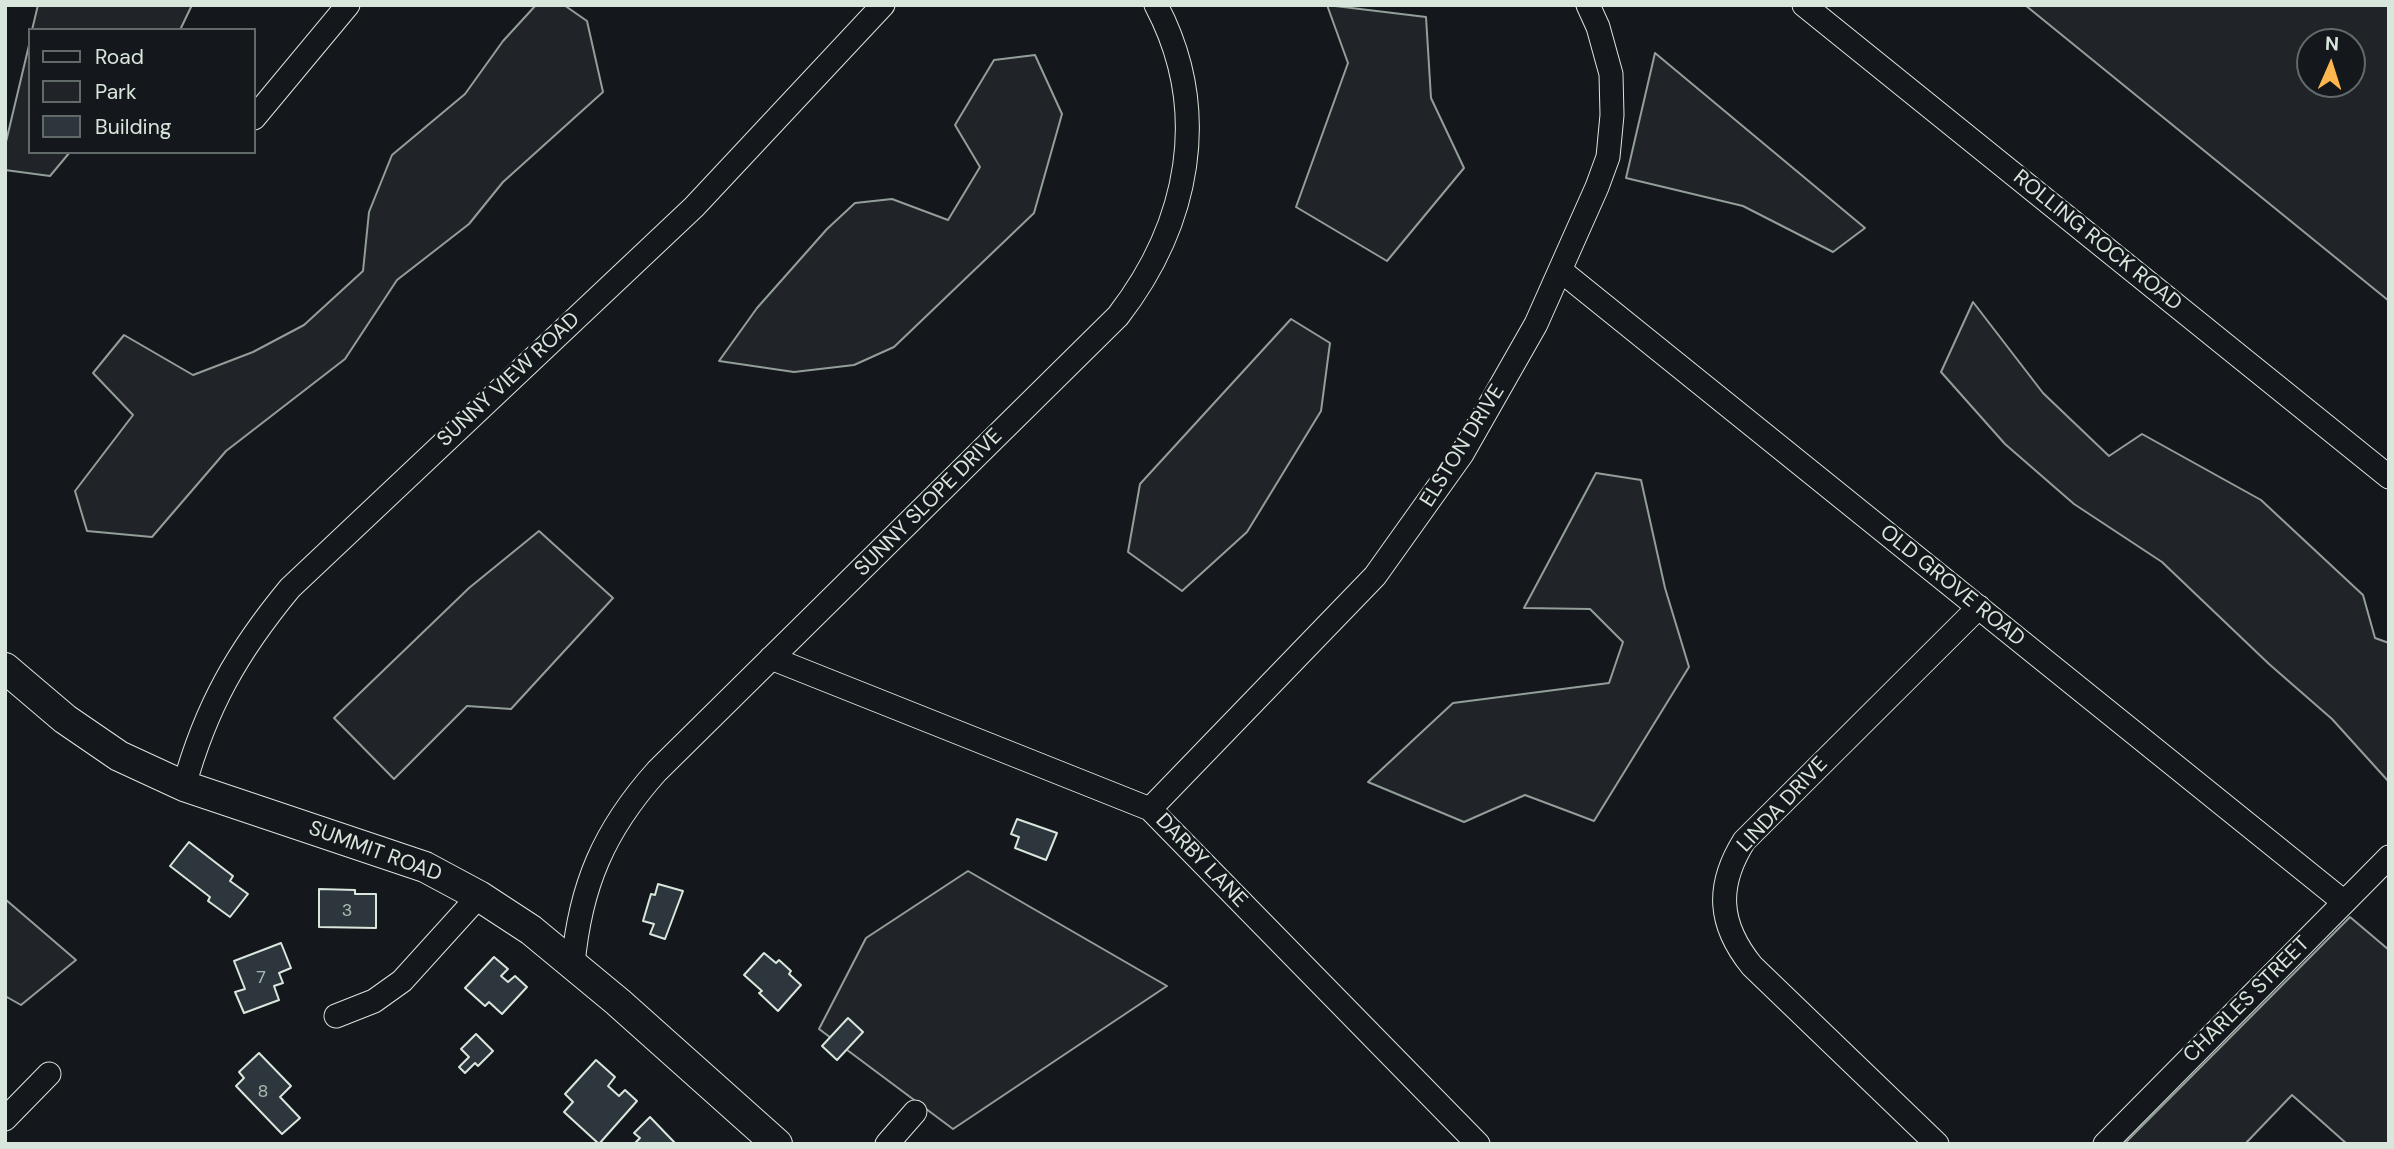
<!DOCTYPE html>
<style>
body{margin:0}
#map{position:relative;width:2394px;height:1149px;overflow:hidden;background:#14181c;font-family:"DM Sans",sans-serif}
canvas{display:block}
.frame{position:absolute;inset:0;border:7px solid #d8e6dc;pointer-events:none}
.legend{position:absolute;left:28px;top:28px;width:228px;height:126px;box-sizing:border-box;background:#14181c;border:2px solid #626a69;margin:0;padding:9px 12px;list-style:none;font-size:21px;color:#d8e6dc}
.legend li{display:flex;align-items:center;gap:14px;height:35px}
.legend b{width:35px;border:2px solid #626a69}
.north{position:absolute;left:2296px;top:28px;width:70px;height:70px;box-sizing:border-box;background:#14181c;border:2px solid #626a69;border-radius:50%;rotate:3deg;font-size:19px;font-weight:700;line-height:28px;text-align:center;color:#d8e6dc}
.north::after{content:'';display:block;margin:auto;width:24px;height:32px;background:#ffb74d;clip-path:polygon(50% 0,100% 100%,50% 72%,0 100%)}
</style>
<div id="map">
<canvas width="2394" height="1149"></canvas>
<div class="frame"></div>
<ul class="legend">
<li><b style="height:9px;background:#14181c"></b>Road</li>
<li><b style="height:19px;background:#202428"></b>Park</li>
<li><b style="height:19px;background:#2c363c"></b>Building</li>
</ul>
<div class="north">N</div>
</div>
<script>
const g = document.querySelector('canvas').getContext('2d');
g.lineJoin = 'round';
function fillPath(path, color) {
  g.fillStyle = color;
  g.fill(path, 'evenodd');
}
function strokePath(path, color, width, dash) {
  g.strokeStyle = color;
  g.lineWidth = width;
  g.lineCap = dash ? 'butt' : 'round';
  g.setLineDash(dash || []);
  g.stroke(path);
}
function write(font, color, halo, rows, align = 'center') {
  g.font = font + ' "DM Sans",sans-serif';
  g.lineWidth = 5;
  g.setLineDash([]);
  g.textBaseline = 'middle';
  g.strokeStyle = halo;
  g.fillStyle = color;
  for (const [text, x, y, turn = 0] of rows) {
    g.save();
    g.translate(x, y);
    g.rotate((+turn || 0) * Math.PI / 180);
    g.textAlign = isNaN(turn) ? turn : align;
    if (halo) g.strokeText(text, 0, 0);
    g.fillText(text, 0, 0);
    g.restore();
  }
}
const green = new Path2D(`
 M 38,5 L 192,5 L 180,30 L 32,30 Z
 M 536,5 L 564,5 L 587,21 L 603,92 L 503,182 L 469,224 L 397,280 L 345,359 L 226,451 L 152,537 L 87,531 L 75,491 L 133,415 L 93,373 L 124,335 L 193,375 L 253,352 L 304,325 L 363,271 L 369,212 L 392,155 L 465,94 L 503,41 Z
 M 1327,5 L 1426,17 L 1431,98 L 1464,168 L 1387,261 L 1296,207 L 1348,63 Z
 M 2025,5 L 2389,5 L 2389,301 ZM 2310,42 L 2352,42 L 2352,84 L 2310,84 Z
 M 30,41 L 30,152 L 70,152 L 50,176 L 5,170 L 5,146 Z
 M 1655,53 L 1865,228 L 1833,252 L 1743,206 L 1626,178 Z
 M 1035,55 L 1062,114 L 1034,213 L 894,347 L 854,365 L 794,372 L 719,361 L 757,308 L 827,229 L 855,203 L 892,199 L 948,220 L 980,167 L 955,125 L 994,60 Z
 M 1973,302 L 2043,393 L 2109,456 L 2142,434 L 2261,500 L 2363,595 L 2375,638 L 2389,643 L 2389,782 L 2332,719 L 2269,664 L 2162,562 L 2074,504 L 2005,444 L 1941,372 Z
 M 1291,319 L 1330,343 L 1321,411 L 1247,532 L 1182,591 L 1128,552 L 1140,484 Z
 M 1596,473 L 1641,480 L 1665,588 L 1689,667 L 1594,821 L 1525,795 L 1464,822 L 1368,782 L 1453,703 L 1609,683 L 1623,642 L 1590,609 L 1524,608 Z
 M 539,531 L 613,598 L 511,709 L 467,706 L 394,779 L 334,718 L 469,588 Z
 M 968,871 L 1167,986 L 953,1129 L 819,1029 L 866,938 Z
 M 5,899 L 76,960 L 21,1005 L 5,996 Z
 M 2350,917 L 2389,950 L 2389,1144 L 2347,1144 L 2292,1095 L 2245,1144 L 2124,1144 Z`);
const building = new Path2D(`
 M 1017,819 L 1057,833 L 1046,860 L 1015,848 L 1019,837 L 1011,834 Z
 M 189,842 L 233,876 L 230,881 L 248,894 L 230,917 L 208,901 L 210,897 L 170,866 Z
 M 658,884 L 683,891 L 665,939 L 650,934 L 654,924 L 643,921 L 651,894 L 655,895 Z
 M 319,889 L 355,890 L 355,894 L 376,894 L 376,928 L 319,927 Z
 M 281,943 L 291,968 L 279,973 L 283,983 L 274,986 L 279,1000 L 244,1013 L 235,992 L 245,989 L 234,961 Z
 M 764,953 L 776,963 L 779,960 L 791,971 L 789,974 L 801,985 L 778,1011 L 759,993 L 762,991 L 744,975 Z
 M 494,957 L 508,969 L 501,976 L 508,982 L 515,976 L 527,987 L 502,1014 L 489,1002 L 485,1006 L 465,988 Z
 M 848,1018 L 863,1032 L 837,1060 L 822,1046 Z
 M 476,1034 L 493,1051 L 478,1066 L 475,1063 L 465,1073 L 459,1067 L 469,1057 L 461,1049 Z
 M 259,1053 L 291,1086 L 280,1097 L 300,1118 L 282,1134 L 236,1086 L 244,1078 L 239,1072 Z
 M 596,1060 L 615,1077 L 608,1086 L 619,1096 L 625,1090 L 637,1101 L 599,1144 L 564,1112 L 573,1102 L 565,1094 Z
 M 650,1117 L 675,1143 L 674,1144 L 634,1144 L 640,1138 L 634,1133 Z`);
const minor = new Path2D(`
 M 1804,5 L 2389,477
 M 254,118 L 348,5
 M 1560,270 L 2344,902
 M 771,658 L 1150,809 L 1478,1144
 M 184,786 C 206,707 237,652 290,588 L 694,207 L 883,5
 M 1150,809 L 1375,576 L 1462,454 L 1536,324 L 1597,187 L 1608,157 L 1612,115 L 1611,74 L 1598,27 L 1588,5
 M 573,965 C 580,886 604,830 657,771 L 1118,316 C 1189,224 1212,111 1156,5
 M 336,1016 L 374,1001 L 402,981 L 479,896
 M 5,1119 L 49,1074
 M 887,1144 L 915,1112
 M 1937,1144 L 1752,966 C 1718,924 1716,886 1744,841 L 1979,607
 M 2105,1144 L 2389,857`);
const major = new Path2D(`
 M 5,668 L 65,719 L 119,756 L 184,786 L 425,867 L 479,896 L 531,930 L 618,1002 L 777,1144`);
const numberNames = [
 ["3",347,911],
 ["7",261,978],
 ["8",263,1092]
];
const streetNames = [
 ["ROLLING ROCK ROAD",2097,241,39],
 ["SUNNY VIEW ROAD",509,380,-43],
 ["ELSTON DRIVE",1463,446,-58],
 ["SUNNY SLOPE DRIVE",929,503,-45],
 ["OLD GROVE ROAD",1952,586,39],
 ["LINDA DRIVE",1783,805,-47],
 ["SUMMIT ROAD",375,852,20],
 ["DARBY LANE",1201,861,46],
 ["CHARLES STREET",2247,1000,-45]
];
fillPath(green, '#202428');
strokePath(green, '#939e99', 2);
fillPath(building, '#2c363c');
strokePath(building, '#d8e6dc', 2);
strokePath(minor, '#d8e6dc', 25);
strokePath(major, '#d8e6dc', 32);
strokePath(minor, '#14181c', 23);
strokePath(major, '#14181c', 30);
write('18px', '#adbab4', null, numberNames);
write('21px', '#d8e6dc', '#14181c', streetNames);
</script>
